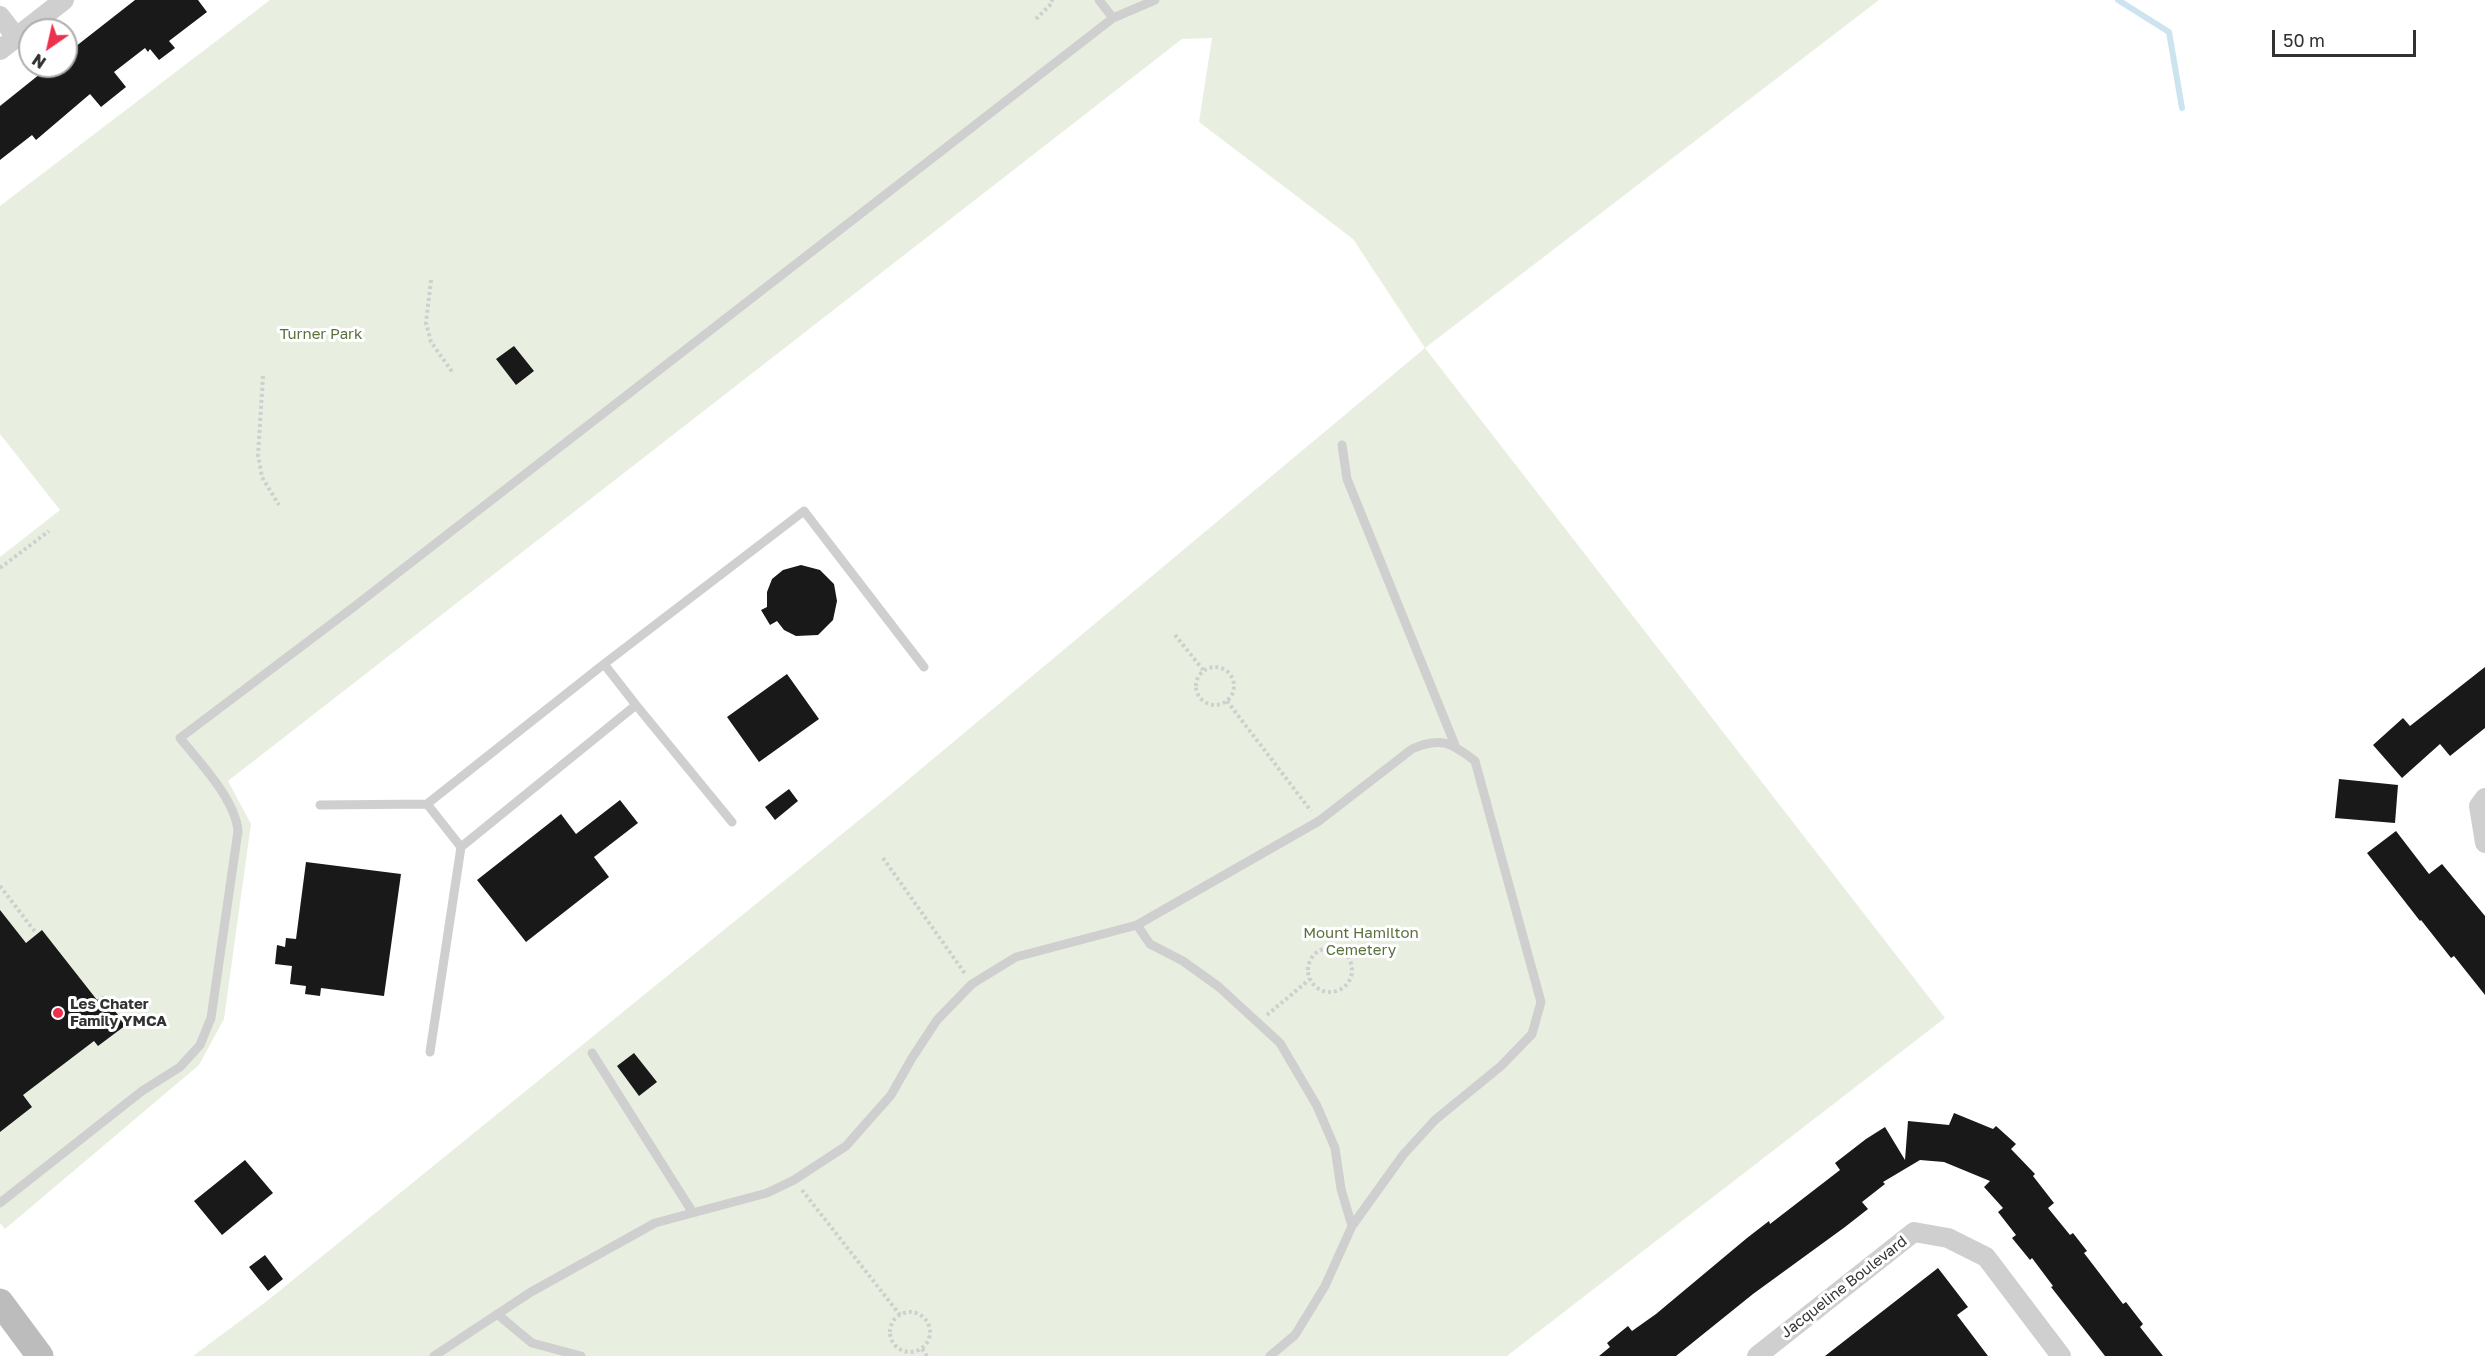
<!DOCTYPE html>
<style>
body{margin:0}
#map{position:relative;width:2485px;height:1356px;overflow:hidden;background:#fff;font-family:"Golos Text",sans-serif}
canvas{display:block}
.north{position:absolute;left:18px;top:18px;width:60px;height:60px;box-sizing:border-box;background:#fff;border:2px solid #adadad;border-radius:50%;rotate:214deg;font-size:16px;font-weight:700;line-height:24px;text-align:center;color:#323232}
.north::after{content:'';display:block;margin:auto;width:21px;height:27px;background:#ec314c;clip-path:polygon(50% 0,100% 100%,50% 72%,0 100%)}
.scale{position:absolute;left:2272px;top:30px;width:144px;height:27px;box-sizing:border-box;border:3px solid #323232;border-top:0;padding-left:8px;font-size:18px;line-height:21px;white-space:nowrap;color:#323232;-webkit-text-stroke:4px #fff;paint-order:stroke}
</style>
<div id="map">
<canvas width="2485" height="1356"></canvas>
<div class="north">N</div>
<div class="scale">50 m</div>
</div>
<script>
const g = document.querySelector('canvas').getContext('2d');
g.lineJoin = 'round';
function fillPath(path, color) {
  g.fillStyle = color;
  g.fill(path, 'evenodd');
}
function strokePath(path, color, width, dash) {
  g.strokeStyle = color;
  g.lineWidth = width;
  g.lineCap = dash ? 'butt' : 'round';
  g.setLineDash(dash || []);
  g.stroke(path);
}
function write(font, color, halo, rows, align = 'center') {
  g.font = font + ' "Golos Text",sans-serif';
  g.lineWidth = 6;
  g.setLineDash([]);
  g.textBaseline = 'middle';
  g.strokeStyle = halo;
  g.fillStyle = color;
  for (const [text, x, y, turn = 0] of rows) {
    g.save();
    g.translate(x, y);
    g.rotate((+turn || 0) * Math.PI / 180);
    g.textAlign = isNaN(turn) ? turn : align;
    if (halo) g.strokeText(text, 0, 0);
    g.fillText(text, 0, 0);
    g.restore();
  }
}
const green = new Path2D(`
 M 270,0 L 1879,0 L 1425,348 L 1945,1018 L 1507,1356 L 193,1356 L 267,1301 L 879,804 L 1425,348 L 1353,239 L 1199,122 L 1212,38 L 1182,39 L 228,781 L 251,824 L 224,1019 L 199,1065 L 5,1229 L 0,1223 L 0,557 L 60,510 L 0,434 L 0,206 Z`);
const stream = new Path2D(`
 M 2118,0 L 2169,32 L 2182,108`);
const building = new Path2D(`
 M 135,0 L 198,0 L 207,12 L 169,41 L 175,48 L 159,60 L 150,49 L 148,52 L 145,48 L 114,72 L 126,87 L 101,107 L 90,94 L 36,140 L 32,135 L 0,160 L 0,106 L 50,66 L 66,66 L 66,54 Z
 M 514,346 L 534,371 L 516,385 L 496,359 Z
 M 801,565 L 820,570 L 834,584 L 837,601 L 833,620 L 818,635 L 796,636 L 784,630 L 777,621 L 770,625 L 761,610 L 767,607 L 767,592 L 772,579 L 783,570 Z
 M 2485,667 L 2485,728 L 2450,756 L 2440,744 L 2402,778 L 2373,745 L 2403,718 L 2410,726 Z
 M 787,674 L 819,719 L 759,762 L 727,717 Z
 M 2339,779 L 2398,785 L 2395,823 L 2335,818 Z
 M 789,789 L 798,801 L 775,820 L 765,807 Z
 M 620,800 L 638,823 L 594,857 L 609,877 L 526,942 L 477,880 L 561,814 L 576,834 Z
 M 2396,831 L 2429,874 L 2442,864 L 2485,916 L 2485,995 L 2454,956 L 2451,958 L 2421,920 L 2420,921 L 2367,853 Z
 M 306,862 L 401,874 L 384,996 L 321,988 L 320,996 L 305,994 L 306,986 L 290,984 L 292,966 L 275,964 L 277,945 L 285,947 L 286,938 L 296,939 Z
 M 0,910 L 26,943 L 42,930 L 97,1000 L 103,996 L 126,1025 L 98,1046 L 94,1041 L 23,1095 L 32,1107 L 0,1132 Z
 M 634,1053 L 657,1082 L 639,1096 L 617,1066 Z
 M 1954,1113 L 1993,1129 L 1996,1126 L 2016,1144 L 2011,1149 L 2035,1174 L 2033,1176 L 2054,1203 L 2048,1208 L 2070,1235 L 2073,1233 L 2087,1251 L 2084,1253 L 2123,1304 L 2126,1302 L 2143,1324 L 2140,1327 L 2163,1356 L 2105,1356 L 2051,1287 L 2053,1286 L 2032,1258 L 2030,1260 L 2012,1238 L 2016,1235 L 1998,1212 L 2003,1208 L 1984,1187 L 1990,1181 L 1944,1162 L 1920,1160 L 1883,1182 L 1885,1184 L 1862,1202 L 1868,1209 L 1845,1227 L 1753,1294 L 1676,1356 L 1599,1356 L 1610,1347 L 1607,1343 L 1628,1326 L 1632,1331 L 1656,1314 L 1747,1238 L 1769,1221 L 1770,1224 L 1840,1170 L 1835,1163 L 1866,1139 L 1885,1127 L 1905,1160 L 1908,1121 L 1949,1125 Z
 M 245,1160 L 273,1193 L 222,1235 L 194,1201 Z
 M 265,1255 L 283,1279 L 268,1291 L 249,1267 Z
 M 1938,1268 L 1968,1307 L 1957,1315 L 1988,1356 L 1825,1356 Z`);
const path = new Path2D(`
 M 1036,19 L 1052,3 L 1052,0
 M 431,280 L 426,323 L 431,342 L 453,373
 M 263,376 L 258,455 L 262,477 L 279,505
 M 0,568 L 49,531
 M 1175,635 L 1204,671
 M1196 686a19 19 0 1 1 38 0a19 19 0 1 1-38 0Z
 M 1227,701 L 1311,811
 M 883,858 L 966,975
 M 0,886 L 36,933
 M1308 970a22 22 0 1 1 44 0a22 22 0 1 1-44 0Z
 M 1267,1015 L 1310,979
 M 802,1190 L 900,1315
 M890 1332a20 20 0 1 1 40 0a20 20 0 1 1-40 0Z
 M 922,1349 L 927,1356`);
const service = new Path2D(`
 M 1099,0 L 1113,18
 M 1342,445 L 1347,479 L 1455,745
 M 604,664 L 804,511 L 924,667
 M 320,805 L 427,804
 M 461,847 L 427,804 L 604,664 L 636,705
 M 1137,925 L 1319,821 L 1412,749 C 1440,736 1452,743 1475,761 L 1541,1002 L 1532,1034 L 1501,1066 L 1435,1120 L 1403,1155 L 1352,1226
 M 430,1052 L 461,847 L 636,705 L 732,822
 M 592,1053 L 693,1213
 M 0,1203 L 142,1091 L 180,1067 L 200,1045 L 211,1018 L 238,831 C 235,799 200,763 180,738 L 355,606 L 1113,18 L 1155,0
 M 497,1314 L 532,1343 L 581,1356
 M 434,1356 L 531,1292 L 655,1223 L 767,1193 L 794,1180 L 846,1146 L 891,1095 L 912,1058 L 937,1020 L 972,984 L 1016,957 L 1137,925 L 1150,944 L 1183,961 L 1219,987 L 1280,1043 L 1317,1106 L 1335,1148 L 1341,1189 L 1352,1226 L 1325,1286 L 1295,1335 L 1270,1356`);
const minor = new Path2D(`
 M 0,16 L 16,37
 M 0,50 L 64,0
 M 2485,798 L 2479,806 L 2485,843
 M 1757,1356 L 1914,1232 L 1948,1238 L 1986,1257 L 2061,1356`);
const secondary = new Path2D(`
 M 0,1302 L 40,1356`);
const markers = [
 [58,1013,6,"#ec314c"]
];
const parkNames = [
 ["Turner Park",321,334],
 ["Mount Hamilton",1361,933],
 ["Cemetery",1361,950]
];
const poiNames = [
 ["Les Chater",70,1004],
 ["Family YMCA",70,1021]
];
const streetNames = [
 ["Jacqueline Boulevard",1844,1287,-38]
];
fillPath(green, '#e9efe0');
strokePath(stream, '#cce4ef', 6);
fillPath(building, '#191919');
strokePath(path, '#cfcfcf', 4, [3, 3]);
strokePath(service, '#cfcfcf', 9);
strokePath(minor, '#cfcfcf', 20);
strokePath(secondary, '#bcbcbc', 27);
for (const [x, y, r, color] of markers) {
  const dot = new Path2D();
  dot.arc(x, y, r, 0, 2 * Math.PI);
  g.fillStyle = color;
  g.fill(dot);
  strokePath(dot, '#fff', 2);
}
write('15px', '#59703c', '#fff', parkNames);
write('bold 15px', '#323232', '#fff', poiNames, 'left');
write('15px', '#323232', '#fff', streetNames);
</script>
